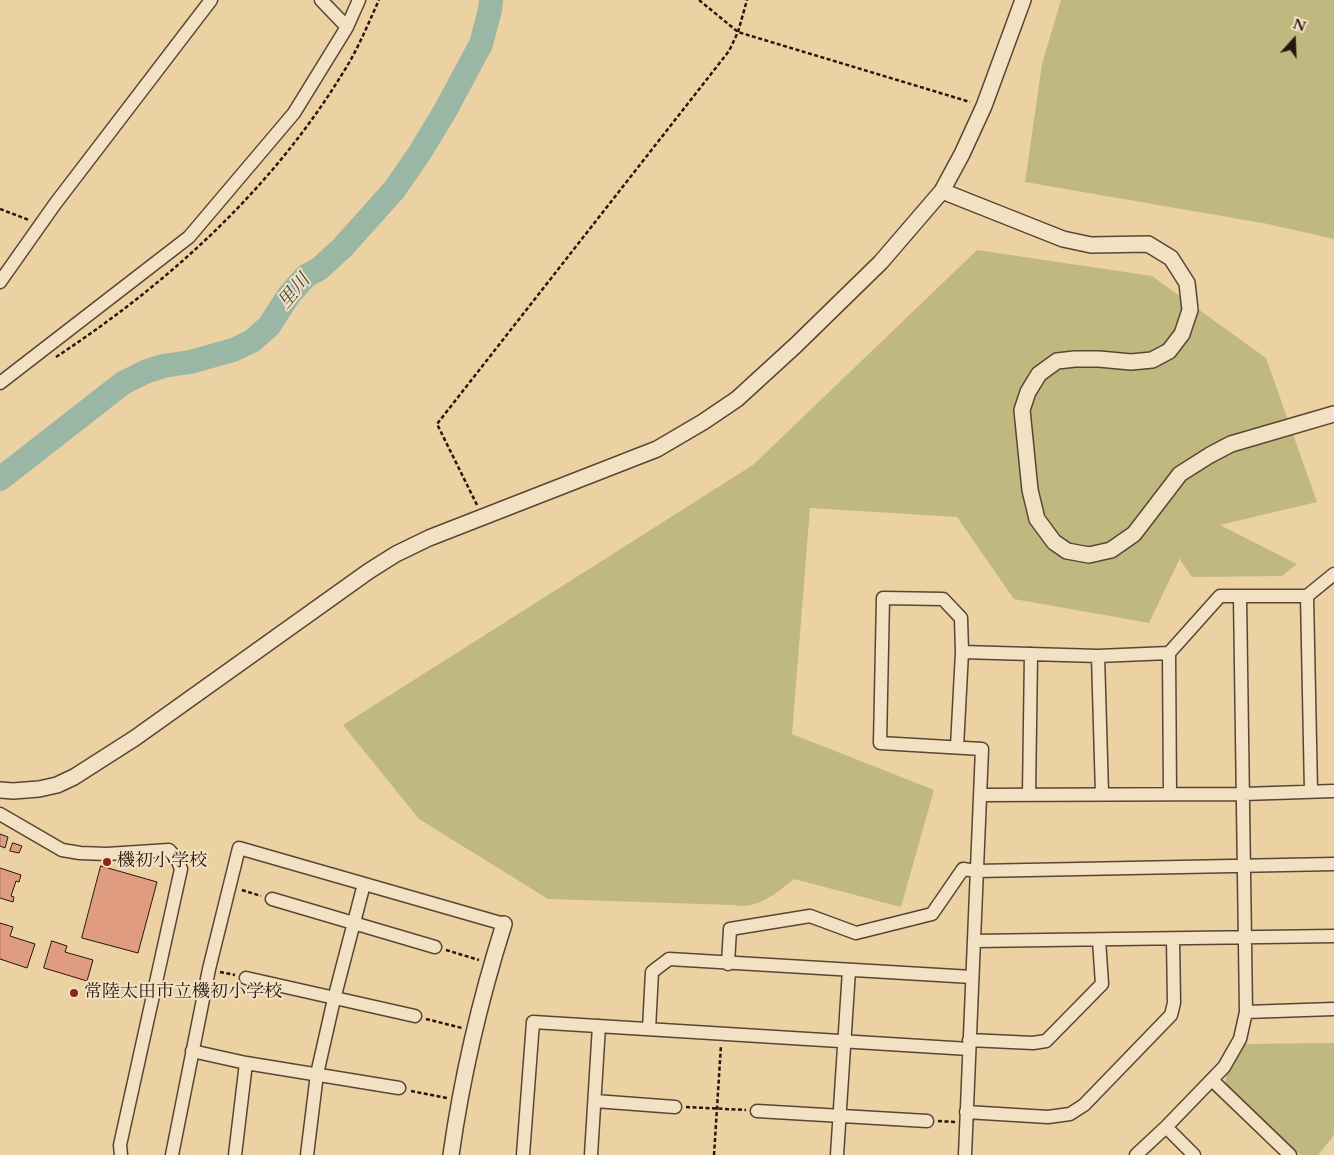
<!DOCTYPE html>
<meta charset="utf-8">
<style>
body{margin:0}
#map{position:relative;width:1334px;height:1155px;overflow:hidden;background:#ecd1a2;font-family:Cardo,serif}
canvas{display:block}
.north{position:absolute;left:1269px;top:15px;width:50px;height:50px;-webkit-text-stroke:4px #f3e1c3;paint-order:stroke;rotate:20deg;font-size:14px;font-weight:700;line-height:20px;text-align:center;color:#261711}
.north::after{content:'';display:block;margin:auto;width:18px;height:22px;background:#261711;clip-path:polygon(50% 0,100% 100%,50% 72%,0 100%)}
</style>
<div id="map">
<canvas width="1334" height="1155"></canvas>
<div class="north">N</div>
</div>
<script>
const g = document.querySelector('canvas').getContext('2d');
g.lineJoin = 'round';
function fillPath(path, color) {
  g.fillStyle = color;
  g.fill(path, 'evenodd');
}
function strokePath(path, color, width, dash) {
  g.strokeStyle = color;
  g.lineWidth = width;
  g.lineCap = dash ? 'butt' : 'round';
  g.setLineDash(dash || []);
  g.stroke(path);
}
function write(font, color, halo, rows, align = 'center') {
  g.font = font + ' Cardo,"Noto Serif JP",serif';
  g.lineWidth = 4;
  g.setLineDash([]);
  g.textBaseline = 'middle';
  g.strokeStyle = halo;
  g.fillStyle = color;
  for (const [text, x, y, turn = 0] of rows) {
    g.save();
    g.translate(x, y);
    g.rotate((+turn || 0) * Math.PI / 180);
    g.textAlign = isNaN(turn) ? turn : align;
    if (halo) g.strokeText(text, 0, 0);
    g.fillText(text, 0, 0);
    g.restore();
  }
}
const green = new Path2D(`
 M 1061,0 L 1334,0 L 1334,239 L 1268,224 L 1025,182 L 1042,64 Z
 M 977,250 L 1152,276 L 1266,358 L 1317,502 L 1220,525 L 1297,564 L 1282,576 L 1192,577 L 1180,560 L 1181,556 L 1149,623 L 1014,599 L 957,517 L 810,508 L 792,734 L 934,790 L 901,907 L 794,879 C 776,893 758,910 733,905 L 548,899 L 419,819 L 343,725 L 753,465 Z
 M 1334,1043 L 1334,1135 L 1318,1155 L 1300,1155 L 1225,1083 L 1227,1072 L 1244,1044 Z`);
const river = new Path2D(`
 M 0,479 L 123,383 L 145,372 L 163,366 L 190,362 L 233,350 L 252,341 L 269,326 L 289,295 L 306,276 L 319,269 L 342,248 L 394,190 L 419,154 L 445,111 L 481,44 L 490,10 L 491,0`);
const building = new Path2D(`
 M 0,834 L 8,837 L 5,848 L 0,846 Z
 M 13,843 L 22,846 L 19,853 L 10,851 Z
 M 101,866 L 157,882 L 138,953 L 82,938 Z
 M 0,868 L 21,875 L 19,882 L 16,881 L 11,896 L 14,897 L 13,902 L 0,898 Z
 M 0,923 L 13,927 L 10,936 L 35,944 L 27,968 L 0,959 Z
 M 52,941 L 67,946 L 65,952 L 93,960 L 87,981 L 44,968 Z`);
const path = new Path2D(`
 M 699,0 L 738,32 L 970,102
 M 0,209 L 29,220
 M 56,357 C 170,282 273,188 344,71 C 358,49 368,24 379,0
 M 477,505 L 437,424 L 729,51 L 738,32 L 747,0
 M 242,890 L 261,896
 M 446,950 L 479,960
 M 220,972 L 235,975
 M 426,1019 L 462,1028
 M 411,1091 L 447,1098
 M 686,1107 L 746,1110
 M 938,1121 L 955,1122
 M 714,1155 L 721,1045`);
const minor = new Path2D(`
 M 321,0 L 347,27
 M 0,282 L 55,204 L 211,0
 M 0,383 L 189,237 L 294,113 L 347,27 L 359,0
 M 1307,596 L 1311,791
 M 962,652 L 1098,656 L 1169,653 L 1220,596 L 1307,596 L 1334,574
 M 1169,653 L 1170,794
 M 1098,656 L 1102,794
 M 957,747 L 962,652 L 961,618 L 943,599 L 883,598 L 880,743 L 982,749 L 965,1155
 M 980,795 L 1243,794 L 1334,791
 M 1029,795 L 1031,654
 M 0,814 L 62,850 L 80,853 L 107,854 L 169,850 L 177,859 L 181,869 L 120,1145 L 121,1155
 M 272,899 L 435,947
 M 974,941 L 1334,936
 M 728,964 L 730,929 L 810,916 L 856,933 L 932,914 L 963,869 L 977,871 L 1334,864
 M 246,978 L 415,1016
 M 1246,1012 L 1334,1009
 M 649,1029 L 652,972 L 669,959 L 972,977
 M 969,1040 L 1033,1043 L 1046,1041 L 1102,984 L 1099,940
 M 192,1051 L 246,1063 L 399,1088
 M 1212,1080 L 1290,1155
 M 595,1101 L 675,1107
 M 757,1111 L 927,1121
 M 966,1112 L 1048,1117 L 1070,1114 L 1084,1105 L 1171,1015 L 1174,1003 L 1173,939
 M 1166,1127 L 1194,1155
 M 172,1155 L 209,969 L 239,848 L 504,924
 M 235,1155 L 246,1063
 M 307,1155 L 317,1074 L 334,999 L 364,884
 M 523,1155 L 533,1022 L 969,1049
 M 591,1155 L 599,1026
 M 837,1155 L 849,970
 M 1136,1155 L 1166,1127 L 1224,1067 L 1240,1039 L 1246,1012 L 1240,597`);
const tertiary = new Path2D(`
 M 942,191 L 1063,239 L 1091,245 L 1148,244 L 1171,258 L 1187,283 L 1190,310 L 1182,334 L 1169,351 L 1152,360 L 1131,362 L 1099,359 L 1075,359 L 1057,361 L 1039,374 L 1028,392 L 1022,410 L 1030,490 L 1037,519 L 1054,542 L 1067,551 L 1089,555 L 1111,550 L 1134,534 L 1180,474 L 1210,455 L 1231,444 L 1334,414
 M 0,790 L 13,791 L 39,789 L 57,785 L 74,777 L 135,738 L 369,571 L 396,554 L 429,538 L 657,449 L 703,422 L 737,399 L 796,345 L 881,262 L 942,191 L 962,154 L 984,106 L 1023,0
 M 451,1155 C 462,1076 480,1000 504,924`);
const markers = [
 [107,862,5,"#8f2418"],
 [74,993,5,"#8f2418"]
];
const poiNames = [
 ["機初小学校",117,862],
 ["常陸太田市立機初小学校",84,993]
];
const waterNames = [
 ["里川",295,292,-50]
];
fillPath(green, '#bfb980');
strokePath(river, '#99b7a4', 24);
fillPath(building, '#e09c80');
strokePath(building, '#261711', 1);
strokePath(minor, '#584635', 15);
strokePath(tertiary, '#584635', 18);
strokePath(path, '#261711', 2.5, [4, 2.5]);
strokePath(minor, '#f3e1c3', 12);
strokePath(tertiary, '#f3e1c3', 15);
for (const [x, y, r, color] of markers) {
  const dot = new Path2D();
  dot.arc(x, y, r, 0, 2 * Math.PI);
  g.fillStyle = color;
  g.fill(dot);
  strokePath(dot, '#f3e1c3', 2);
}
write('18px', '#261711', '#f3e1c3', poiNames, 'left');
write('italic 19px', '#48473d', '#f3e1c3', waterNames);
</script>
